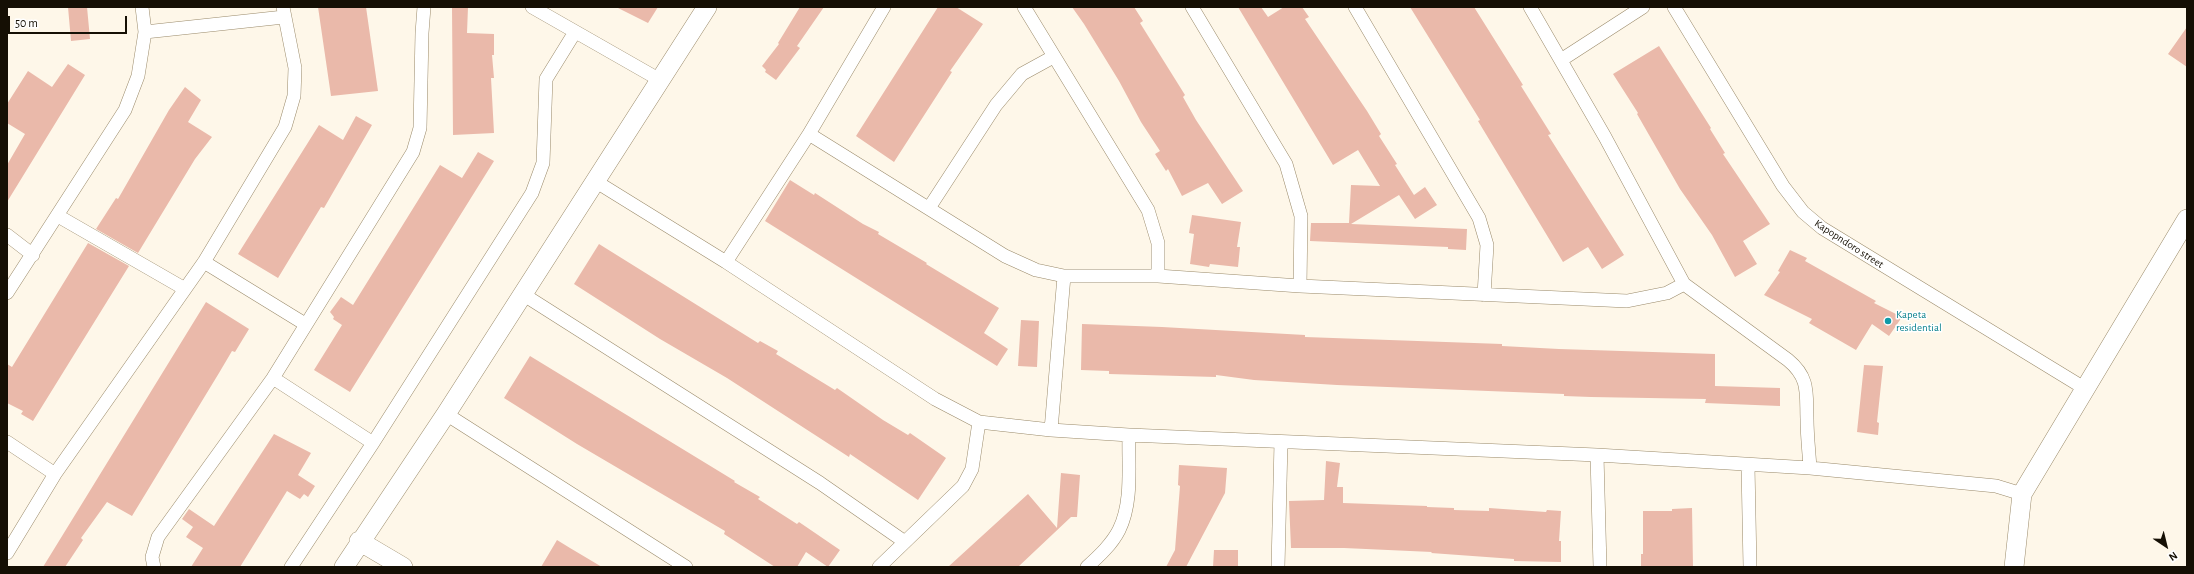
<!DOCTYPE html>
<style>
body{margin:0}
#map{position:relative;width:2194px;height:574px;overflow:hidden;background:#fef7e9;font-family:"Alegreya Sans",sans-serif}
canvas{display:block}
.frame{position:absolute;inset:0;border:8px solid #150f04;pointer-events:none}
.north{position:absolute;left:2146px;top:526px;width:40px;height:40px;-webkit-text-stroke:3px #fff;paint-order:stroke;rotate:145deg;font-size:11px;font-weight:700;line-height:16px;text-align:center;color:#150f04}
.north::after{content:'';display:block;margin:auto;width:14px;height:18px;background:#150f04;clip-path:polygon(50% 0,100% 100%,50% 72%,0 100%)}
.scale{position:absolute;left:8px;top:16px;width:119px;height:18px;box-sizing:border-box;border:2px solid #150f04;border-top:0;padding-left:5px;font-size:12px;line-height:14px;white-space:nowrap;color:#150f04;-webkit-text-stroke:3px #fff;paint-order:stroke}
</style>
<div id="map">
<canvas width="2194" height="574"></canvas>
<div class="frame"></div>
<div class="north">N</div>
<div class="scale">50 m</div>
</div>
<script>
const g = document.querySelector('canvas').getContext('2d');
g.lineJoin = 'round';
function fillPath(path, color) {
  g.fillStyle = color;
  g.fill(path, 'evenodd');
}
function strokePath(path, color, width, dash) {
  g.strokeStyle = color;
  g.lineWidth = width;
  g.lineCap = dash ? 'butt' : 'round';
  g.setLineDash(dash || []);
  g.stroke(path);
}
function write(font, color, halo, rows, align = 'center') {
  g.font = font + ' "Alegreya Sans",sans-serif';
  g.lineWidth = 3;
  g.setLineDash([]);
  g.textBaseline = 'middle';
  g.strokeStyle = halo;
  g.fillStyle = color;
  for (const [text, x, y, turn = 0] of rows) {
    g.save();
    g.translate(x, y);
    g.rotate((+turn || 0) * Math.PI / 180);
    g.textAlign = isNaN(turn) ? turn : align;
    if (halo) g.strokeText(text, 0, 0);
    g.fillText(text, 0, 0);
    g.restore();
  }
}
const building = new Path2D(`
 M 68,7 L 87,7 L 90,39 L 71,41 Z
 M 318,7 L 366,7 L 378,91 L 331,96 Z
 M 452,7 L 468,7 L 467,33 L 494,34 L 494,55 L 492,55 L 494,78 L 491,78 L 494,133 L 453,135 Z
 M 616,7 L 658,7 L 648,23 Z
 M 800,7 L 824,7 L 797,46 L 800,48 L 776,80 L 765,72 L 766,70 L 762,66 L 779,44 L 778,43 Z
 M 938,7 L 956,7 L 983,24 L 950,71 L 952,72 L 894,162 L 856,136 Z
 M 1072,7 L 1134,7 L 1143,21 L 1140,23 L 1185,95 L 1183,97 L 1196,120 L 1243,191 L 1222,204 L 1208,183 L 1182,196 L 1168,169 L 1166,171 L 1155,154 L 1160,151 L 1141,122 L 1119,81 L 1084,24 Z
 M 1238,7 L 1261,7 L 1268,17 L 1284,7 L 1302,7 L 1309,17 L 1305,19 L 1367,111 L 1381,134 L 1379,136 L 1397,164 L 1395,165 L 1414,195 L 1425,187 L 1437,205 L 1415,219 L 1399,195 L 1351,224 L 1467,229 L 1466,250 L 1448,249 L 1448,247 L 1310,241 L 1311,223 L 1349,223 L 1351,185 L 1380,186 L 1358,150 L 1333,165 Z
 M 1410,7 L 1474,7 L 1523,85 L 1521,86 L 1551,134 L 1548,135 L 1624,255 L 1602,269 L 1588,247 L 1563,262 L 1478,121 L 1480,120 Z
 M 2187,27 L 2187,67 L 2168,54 Z
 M 1659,46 L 1711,128 L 1710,129 L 1725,153 L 1723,154 L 1770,224 L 1743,241 L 1757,264 L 1735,277 L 1712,235 L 1680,189 L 1637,114 L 1638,113 L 1613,74 Z
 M 68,64 L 85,75 L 7,202 L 7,165 L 25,134 L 7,123 L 7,104 L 28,71 L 52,87 Z
 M 185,87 L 201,100 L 188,122 L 212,137 L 195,159 L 138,253 L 96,229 L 116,198 L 118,199 L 169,110 Z
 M 356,116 L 372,125 L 324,208 L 321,207 L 278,278 L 238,254 L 319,125 L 343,140 Z
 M 478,152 L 494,161 L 350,392 L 314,370 L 342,325 L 333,319 L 334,317 L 330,312 L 341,297 L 353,305 L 440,165 L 462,178 Z
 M 790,180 L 814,195 L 815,193 L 863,224 L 879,232 L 878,234 L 927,263 L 926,264 L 999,308 L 984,333 L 1008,349 L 997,366 L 765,221 Z
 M 1192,215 L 1241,222 L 1237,247 L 1240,247 L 1238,267 L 1210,264 L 1209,267 L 1190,264 L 1194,234 L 1189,233 Z
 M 88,243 L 129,266 L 33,421 L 21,414 L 23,411 L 7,403 L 7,364 L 12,367 Z
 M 599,244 L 758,343 L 760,341 L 778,351 L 776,354 L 835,390 L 837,388 L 883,420 L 908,435 L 910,433 L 946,458 L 918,500 L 850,454 L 849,457 L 727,378 L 660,339 L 574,284 Z
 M 1790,250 L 1807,258 L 1805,261 L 1876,301 L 1874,303 L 1902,317 L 1889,336 L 1872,324 L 1856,350 L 1809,323 L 1812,319 L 1764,295 L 1780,272 L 1778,271 Z
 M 206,302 L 249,329 L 235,352 L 232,351 L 219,373 L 132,516 L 107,502 L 81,538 L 83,540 L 65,567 L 43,567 Z
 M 1021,320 L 1039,321 L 1037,367 L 1018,366 Z
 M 1082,324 L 1162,327 L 1305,335 L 1305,337 L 1502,344 L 1502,346 L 1559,349 L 1715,354 L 1715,386 L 1780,388 L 1780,406 L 1705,403 L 1706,399 L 1591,397 L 1564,396 L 1564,394 L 1337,385 L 1254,380 L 1216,375 L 1216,377 L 1109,374 L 1109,371 L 1081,370 Z
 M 530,356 L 735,481 L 734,482 L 760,497 L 758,499 L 797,524 L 799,522 L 840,550 L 828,567 L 806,552 L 797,567 L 775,567 L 724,534 L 725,531 L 577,444 L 504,398 Z
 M 1864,365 L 1883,366 L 1877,422 L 1879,423 L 1878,435 L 1857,432 Z
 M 274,434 L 311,453 L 298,475 L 315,486 L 308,497 L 304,494 L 300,499 L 287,491 L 240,567 L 191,567 L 203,548 L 186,537 L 193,527 L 182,519 L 189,509 L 214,526 Z
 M 1326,461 L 1340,463 L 1337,487 L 1343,487 L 1343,503 L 1427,506 L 1427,507 L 1454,508 L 1454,510 L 1489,511 L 1489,508 L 1546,512 L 1547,510 L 1561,511 L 1559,541 L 1561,541 L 1561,562 L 1514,561 L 1514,559 L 1431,553 L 1432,552 L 1344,548 L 1291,548 L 1289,501 L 1324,500 Z
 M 1179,465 L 1227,468 L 1225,493 L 1186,567 L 1166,567 L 1175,550 L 1180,486 L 1178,485 Z
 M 1061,473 L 1080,475 L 1077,517 L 1071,517 L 1018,567 L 948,567 L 1028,494 L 1057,528 Z
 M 1692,508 L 1693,567 L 1641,567 L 1641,554 L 1643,554 L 1643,511 L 1672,511 L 1672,509 Z
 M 557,540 L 570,548 L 602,567 L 541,567 Z
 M 1214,550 L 1238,550 L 1238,567 L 1213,567 Z`);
const street = new Path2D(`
 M 532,7 L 660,80
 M 1024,7 L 1148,210 L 1158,243 L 1158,276
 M 1192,7 L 1286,164 L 1301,216 L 1300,286
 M 1355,7 L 1479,218 L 1487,245 L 1484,295
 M 1530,7 L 1605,137 L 1684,284 L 1788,360 C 1810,378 1806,394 1807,419 C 1807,435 1809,452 1810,468
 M 1674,7 L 1783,186 L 1803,212 L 1822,228 L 2084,388
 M 145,32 L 284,17
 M 1561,60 L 1643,7
 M 809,134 L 1005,256 L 1036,270 L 1064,276 L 1158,276 L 1300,286 L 1627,301 L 1667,293 L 1684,284
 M 595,181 L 726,262 L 935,399 L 979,422 L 1051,430 L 1129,435 L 1597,455 L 1810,468 L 1996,486 L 2022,494
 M 929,208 L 996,105 L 1022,74 L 1053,57
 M 58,216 L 185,289
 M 7,235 L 33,255
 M 204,262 L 305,324
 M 726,262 L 809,134 L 884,7
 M 7,293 L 125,110 L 138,76 L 145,32 L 142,7
 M 521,293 L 820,483 L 905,542
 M 273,378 L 373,443
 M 446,414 L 686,567
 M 1051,430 L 1064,276
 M 7,442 L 55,474
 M 1597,455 L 1600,567
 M 1748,466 L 1750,567
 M 7,553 L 55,474 L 204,262 L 285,127 L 294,96 L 295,68 L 283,7
 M 154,567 L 152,557 L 158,537 L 273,378 L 413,152 L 420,128 L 422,33 L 424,7
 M 291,567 L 373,443 L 532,193 L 543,163 L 546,79 L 575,32
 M 879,567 L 963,486 L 972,469 L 979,422
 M 1087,567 C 1099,556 1112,544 1119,530 C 1133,502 1128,465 1129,435
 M 1278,567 L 1281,442`);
const secondary = new Path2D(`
 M 359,541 L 403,567
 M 344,567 L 446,414 L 707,7
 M 2014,567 L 2022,494 L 2187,219`);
const markers = [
 [1888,321,4,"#0f9aa8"]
];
const streetNames = [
 ["Kapopndoro street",1849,244,33]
];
const cultureNames = [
 ["Kapeta",1896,315],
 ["residential",1896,328]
];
fillPath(building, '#eab9aa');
strokePath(street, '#9a8a6a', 14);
strokePath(secondary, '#9a8a6a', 20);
strokePath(street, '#fff', 13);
strokePath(secondary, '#fff', 19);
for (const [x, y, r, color] of markers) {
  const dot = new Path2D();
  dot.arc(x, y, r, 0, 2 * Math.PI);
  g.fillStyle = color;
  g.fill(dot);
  strokePath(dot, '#fff', 1.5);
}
write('11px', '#150f04', '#fff', streetNames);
write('11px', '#0d838f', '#fff', cultureNames, 'left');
</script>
